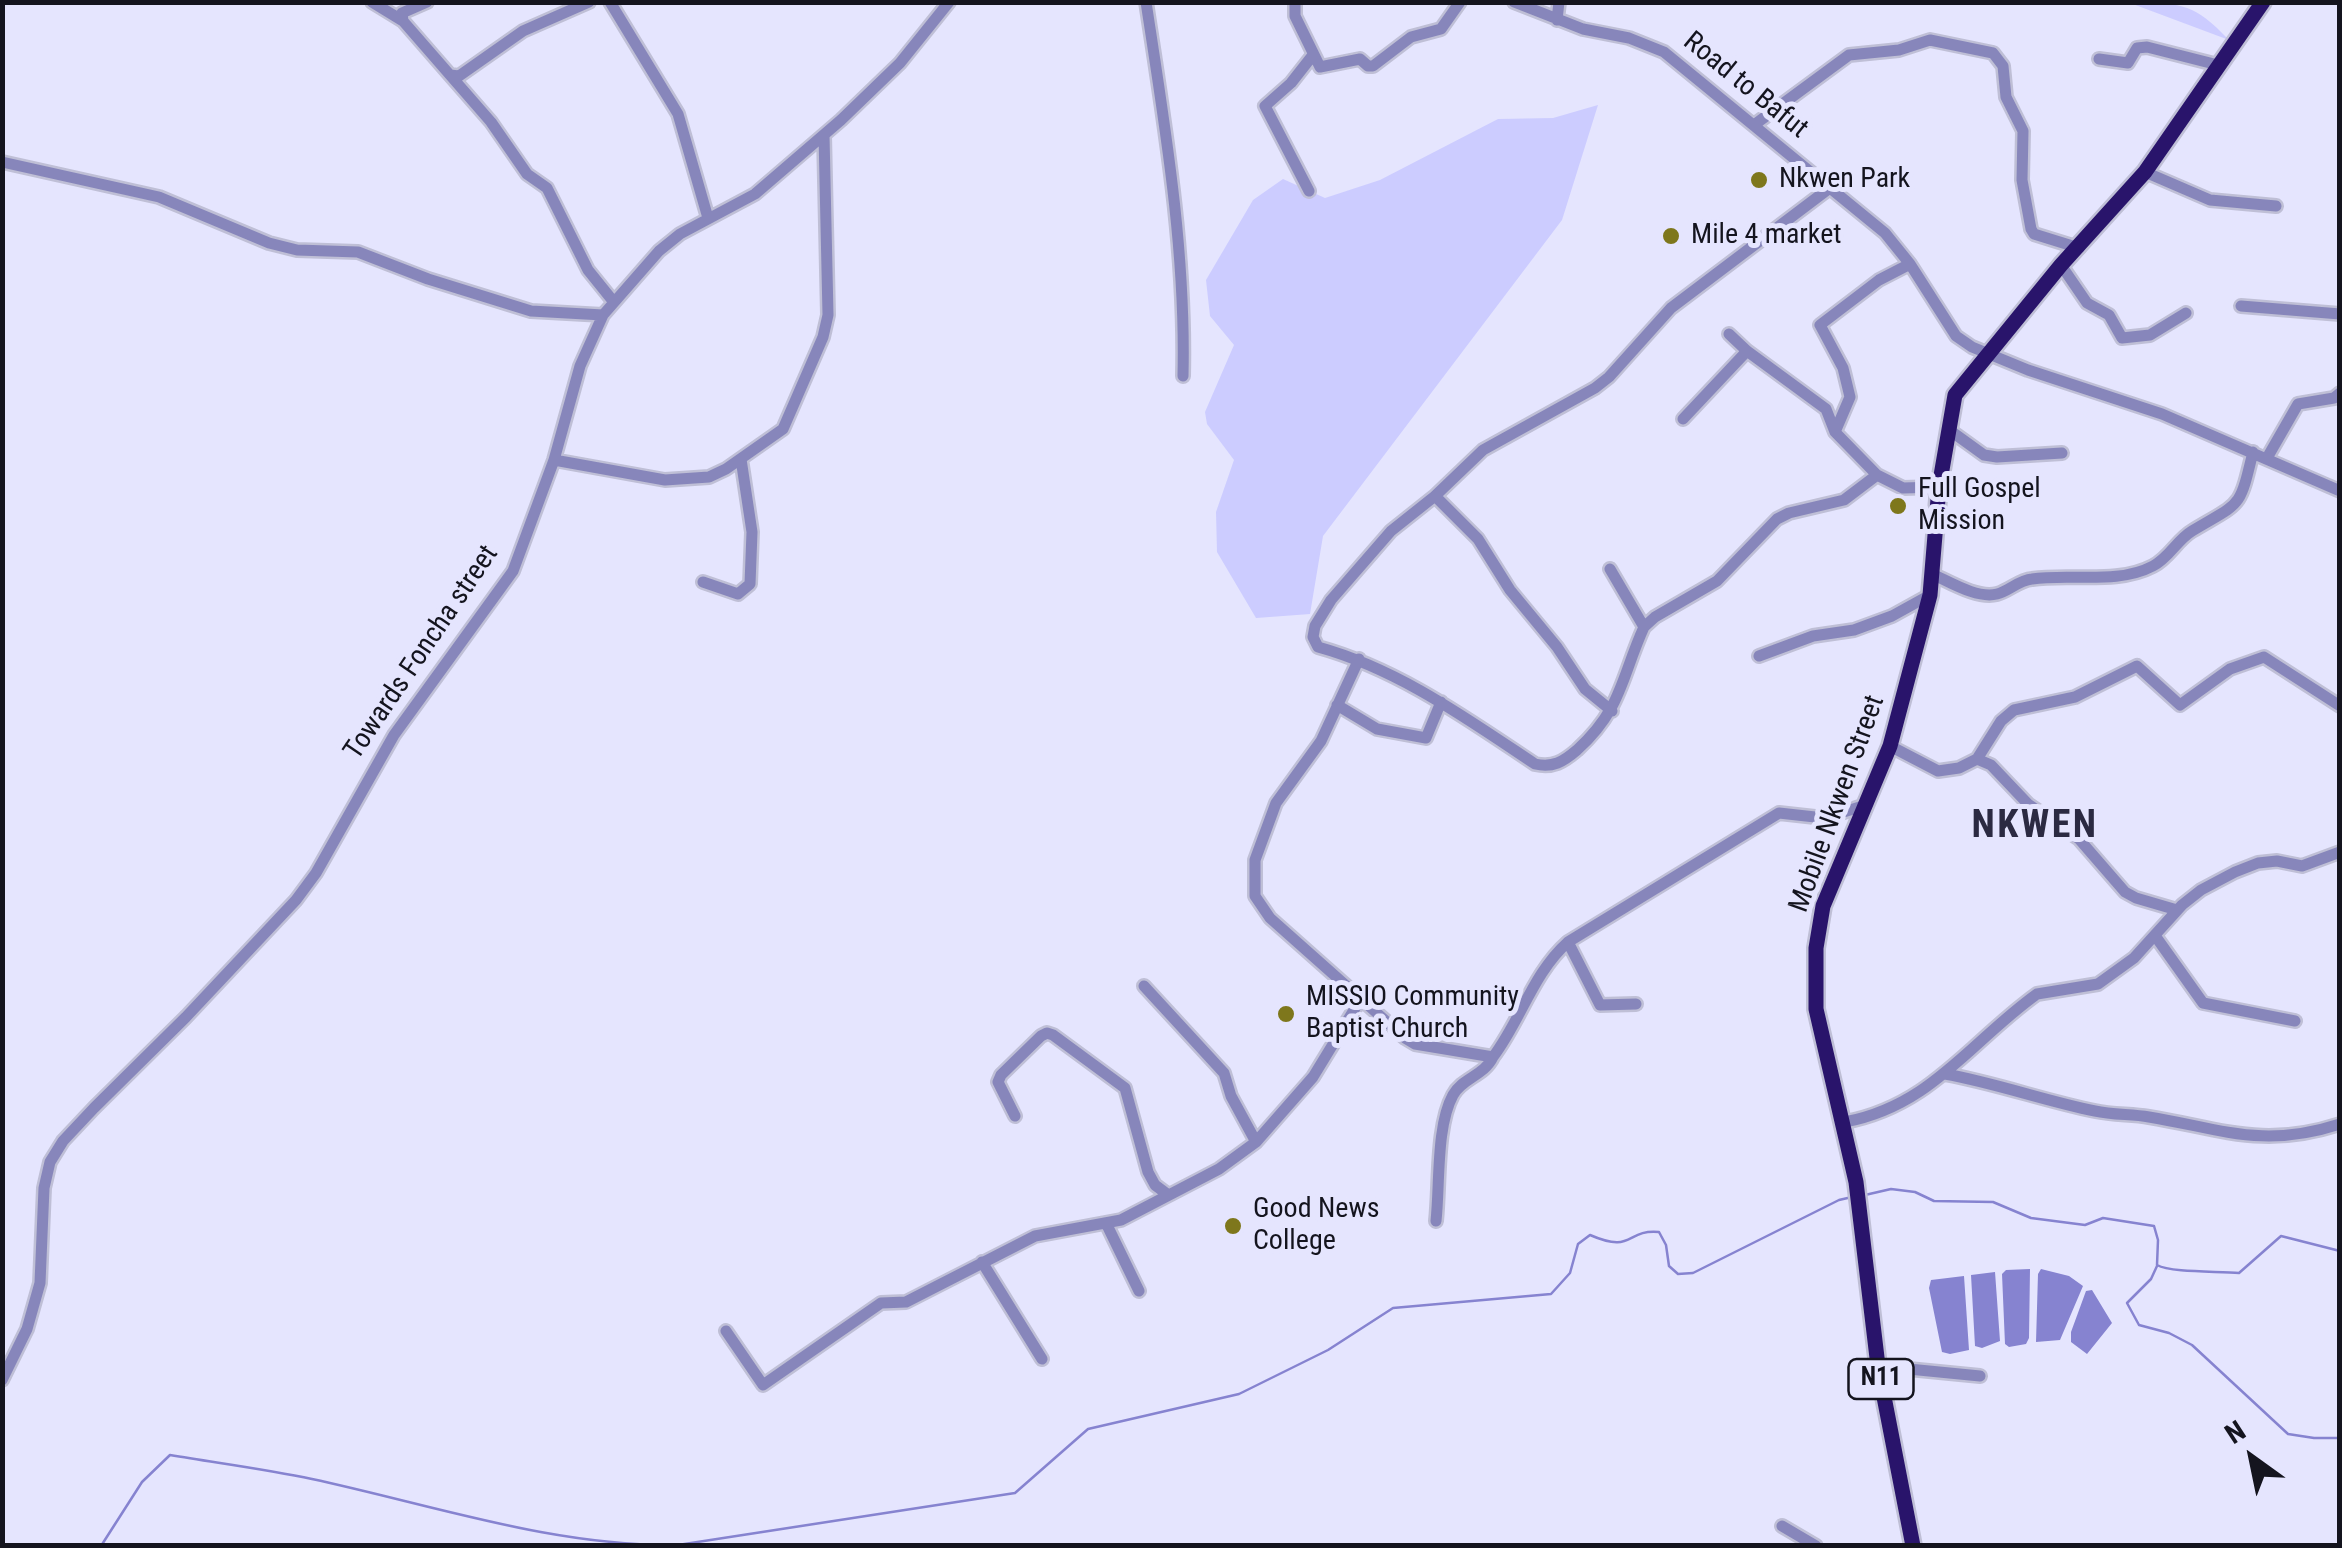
<!DOCTYPE html>
<style>
body{margin:0}
#map{position:relative;width:2342px;height:1548px;overflow:hidden;background:#e5e5fe;font-family:"Roboto Condensed",sans-serif}
canvas{display:block}
.frame{position:absolute;inset:0;border:5px solid #14141e;pointer-events:none}
.north{position:absolute;left:2202px;top:1408px;width:100px;height:100px;-webkit-text-stroke:8px #e5e5fe;paint-order:stroke;rotate:327deg;font-size:28px;font-weight:700;line-height:40px;text-align:center;color:#14141e}
.north::after{content:'';display:block;margin:auto;width:35px;height:45px;background:#14141e;clip-path:polygon(50% 0,100% 100%,50% 72%,0 100%)}
</style>
<div id="map">
<canvas width="2342" height="1548"></canvas>
<div class="frame"></div>
<div class="north">N</div>
</div>
<script>
const g = document.querySelector('canvas').getContext('2d');
g.lineJoin = 'round';
function fillPath(path, color) {
  g.fillStyle = color;
  g.fill(path, 'evenodd');
}
function strokePath(path, color, width, dash) {
  g.strokeStyle = color;
  g.lineWidth = width;
  g.lineCap = dash ? 'butt' : 'round';
  g.setLineDash(dash || []);
  g.stroke(path);
}
function write(font, color, halo, rows, align = 'center') {
  g.font = font + ' "Roboto Condensed",sans-serif';
  g.lineWidth = 10;
  g.setLineDash([]);
  g.textBaseline = 'middle';
  g.strokeStyle = halo;
  g.fillStyle = color;
  for (const [text, x, y, turn = 0] of rows) {
    g.save();
    g.translate(x, y);
    g.rotate((+turn || 0) * Math.PI / 180);
    g.textAlign = isNaN(turn) ? turn : align;
    if (halo) g.strokeText(text, 0, 0);
    g.fillText(text, 0, 0);
    g.restore();
  }
}
const green = new Path2D(`
 M 2130,3 C 2181,3 2193,2 2229,40 Z
 M 1598,105 L 1562,220 L 1323,536 L 1310,614 L 1256,618 L 1217,552 L 1216,512 L 1234,460 L 1207,424 L 1205,412 L 1234,345 L 1210,316 L 1206,280 L 1253,200 L 1283,179 L 1325,198 L 1380,180 L 1498,119 L 1553,118 Z`);
const water = new Path2D(`
 M 2030,1269 L 2029,1338 L 2026,1344 L 2009,1347 L 2005,1344 L 2002,1274 L 2006,1270 Z
 M 2041,1269 L 2069,1276 L 2083,1286 L 2060,1340 L 2036,1342 L 2038,1274 Z
 M 1995,1272 L 2000,1341 L 1982,1348 L 1975,1346 L 1971,1275 Z
 M 1964,1276 L 1969,1350 L 1950,1354 L 1942,1352 L 1929,1288 L 1931,1280 Z
 M 2092,1290 L 2112,1323 L 2087,1354 L 2071,1342 L 2071,1332 L 2086,1291 Z`);
const stream = new Path2D(`
 M 1865,1195 L 1891,1189 L 1915,1192 L 1934,1201 L 1993,1202 L 2031,1218 L 2085,1225 L 2103,1218 L 2154,1226 L 2158,1240 L 2157,1265 C 2171,1273 2218,1271 2239,1273 L 2281,1236 L 2340,1251
 M 2157,1266 L 2151,1279 L 2127,1303 L 2139,1325 L 2169,1333 L 2192,1345 L 2288,1434 L 2314,1438 L 2340,1438
 M 101,1546 L 142,1482 L 170,1455 C 217,1463 265,1469 312,1479 C 433,1505 554,1547 678,1545 L 1015,1493 L 1088,1429 L 1239,1394 L 1328,1350 L 1393,1308 L 1551,1294 L 1570,1273 L 1578,1244 L 1590,1235 C 1634,1254 1625,1229 1659,1232 L 1666,1245 L 1669,1266 L 1678,1274 L 1693,1273 L 1839,1200 L 1852,1197`);
const minor = new Path2D(`
 M 372,2 L 403,21
 M 427,2 L 402,13 L 403,21 L 450,75 L 459,76 L 523,31 L 589,2
 M 610,2 L 678,114 L 708,218
 M 1146,2 C 1165,127 1186,250 1183,376
 M 1295,2 L 1295,16 L 1320,67 L 1360,59 L 1368,66 L 1373,66 L 1411,37 L 1441,29 L 1460,2
 M 1514,2 L 1583,29 L 1629,38 L 1664,52 L 1885,233 L 1910,264 L 1956,336 L 1972,347 L 2028,370 L 2162,414 L 2340,491
 M 1557,20 L 1559,2
 M 2099,59 L 2128,63 L 2137,48 L 2147,47 L 2218,65
 M 450,75 L 491,122 L 527,174 L 547,188 L 588,270 L 613,301
 M 1754,125 L 1849,55 L 1899,50 L 1930,40 L 1993,53 L 2003,66 L 2006,97 L 2023,131 L 2022,180 L 2031,229 L 2034,234 L 2079,248
 M 2,162 L 159,197 L 269,243 L 297,250 L 358,252 L 428,279 L 531,311 L 603,315
 M 2145,172 L 2210,200 L 2276,206
 M 1831,187 L 1671,308 L 1609,377 L 1595,388 L 1483,450 L 1435,496 L 1391,531 L 1331,600 L 1315,626 L 1313,637 L 1318,647 C 1398,669 1466,718 1535,764 C 1553,768 1563,762 1577,750 C 1622,709 1621,678 1644,627 L 1655,617 L 1717,581 L 1777,519 L 1789,513 L 1844,500 L 1877,475
 M 1309,191 L 1265,106 L 1291,83 L 1313,55
 M 2061,265 L 2087,303 L 2109,315 L 2122,338 L 2150,335 L 2186,313
 M 2241,306 L 2340,314
 M 1729,334 L 1747,351 L 1826,409 L 1835,432 L 1877,475 L 1903,488 L 1939,487
 M 1683,419 L 1747,351
 M 1948,429 L 1984,455 L 1997,457 L 2062,453
 M 1835,432 L 1850,397 L 1843,368 L 1820,325 L 1879,280 L 1910,264
 M 2267,458 L 2298,404 L 2334,398 L 2340,393
 M 554,460 L 665,480 L 709,477 L 726,469 L 783,429 L 823,337 L 828,315 L 824,135
 M 1435,496 L 1478,539 L 1510,590 L 1557,647 L 1585,689 L 1612,711
 M 1610,569 L 1644,627
 M 1932,574 C 1950,582 1977,599 1997,594 C 2009,591 2019,580 2032,579 C 2070,573 2117,585 2153,566 C 2169,558 2177,540 2192,531 C 2242,501 2239,510 2253,452
 M 703,582 L 738,594 L 750,584 L 752,532 L 741,459
 M 1759,656 L 1813,636 L 1854,630 L 1892,616 L 1930,595
 M 1359,659 L 1321,741 L 1276,803 L 1255,860 L 1255,896 L 1270,918 L 1405,1038 L 1415,1044 L 1493,1057 C 1521,1020 1533,973 1568,942 L 1779,813 L 1824,818 L 1863,806
 M 1337,705 L 1377,729 L 1426,738 L 1441,702
 M 1890,746 L 1938,771 L 1959,768 L 1977,759 L 2001,721 L 2014,710 L 2075,697 L 2137,666 L 2180,705 L 2230,669 L 2264,657 L 2340,706
 M 1977,759 L 1991,765 L 2028,804 L 2079,839 L 2125,892 L 2136,898 L 2177,910
 M 2156,937 L 2203,1003 L 2295,1021
 M 1568,942 L 1600,1005 L 1636,1004
 M 1144,986 L 1224,1073 L 1231,1096 L 1256,1142
 M 1945,1074 C 1996,1083 2045,1101 2095,1111 C 2113,1115 2131,1114 2149,1117 C 2222,1129 2263,1149 2340,1124
 M 1015,1116 L 998,1082 L 1001,1075 L 1041,1036 L 1047,1033 L 1053,1035 L 1125,1088 L 1148,1172 L 1155,1185 L 1167,1194
 M 1845,1122 C 1931,1106 1970,1042 2037,994 L 2098,984 L 2134,958 L 2182,905 L 2201,890 L 2235,872 L 2258,863 L 2277,861 L 2302,866 L 2340,852
 M 1436,1221 C 1440,1184 1436,1126 1453,1095 C 1462,1078 1484,1076 1493,1057
 M 1106,1223 L 1139,1291
 M 982,1262 L 1042,1359
 M 726,1331 L 763,1385 L 881,1303 L 906,1302 L 1035,1236 L 1121,1220 L 1219,1169 L 1256,1142 L 1313,1077 L 1360,1000
 M 1878,1366 L 1980,1376
 M 2,1380 L 27,1329 L 40,1283 L 44,1188 L 50,1162 L 63,1141 L 94,1108 L 186,1017 L 296,900 L 316,873 L 394,735 L 513,571 L 554,460 L 580,366 L 603,315 L 659,251 L 680,234 L 755,194 L 841,120 L 900,63 L 949,2
 M 1782,1526 L 1816,1546`);
const highway = new Path2D(`
 M 1913,1546 L 1878,1366 L 1856,1182 L 1816,1009 L 1816,948 L 1823,906 L 1890,746 L 1930,595 L 1939,487 L 1955,395 L 2061,265 L 2145,172 L 2263,2`);
const markers = [
 [1759,180,10,"#7e771c"],
 [1671,236,10,"#7e771c"],
 [1898,506,10,"#7e771c"],
 [1286,1014,10,"#7e771c"],
 [1233,1226,10,"#7e771c"]
];
const shields = [
 [1881,1379,65]
];
const shieldNames = [
 ["N11",1881,1379]
];
const streetNames = [
 ["Road to Bafut",1745,86,39],
 ["Towards Foncha street",422,653,-56],
 ["Mobile Nkwen Street",1838,804,-70]
];
const poiNames = [
 ["Nkwen Park",1779,180],
 ["Mile 4 market",1691,236],
 ["Full Gospel",1918,490],
 ["Mission",1918,522],
 ["MISSIO Community",1306,998],
 ["Baptist Church",1306,1030],
 ["Good News",1253,1210],
 ["College",1253,1242]
];
const districtNames = [
 ["NKWEN",2035,827]
];
fillPath(green, '#ccf');
fillPath(water, '#8683d0');
strokePath(stream, '#8683d0', 2.5);
strokePath(minor, '#bfbfd6', 16);
strokePath(highway, '#bfbfd6', 20);
strokePath(minor, '#8786bb', 11);
strokePath(highway, '#29146b', 15);
for (const [x, y, r, color] of markers) {
  const dot = new Path2D();
  dot.arc(x, y, r, 0, 2 * Math.PI);
  g.fillStyle = color;
  g.fill(dot);
  strokePath(dot, '#e5e5fe', 4);
}
for (const [x, y, w] of shields) {
  const box = new Path2D();
  box.roundRect(x - w / 2, y - 20, w, 40, 8);
  g.fillStyle = '#e5e5fe';
  g.fill(box);
  strokePath(box, '#14141e', 2.5);
}
write('bold 25px', '#14141e', null, shieldNames);
write('28px', '#14141e', '#e5e5fe', streetNames);
write('28px', '#14141e', '#e5e5fe', poiNames, 'left');
g.letterSpacing = '2.5px';
write('bold 38px', '#2b2a42', '#e5e5fe', districtNames);
g.letterSpacing = '0px';
</script>
